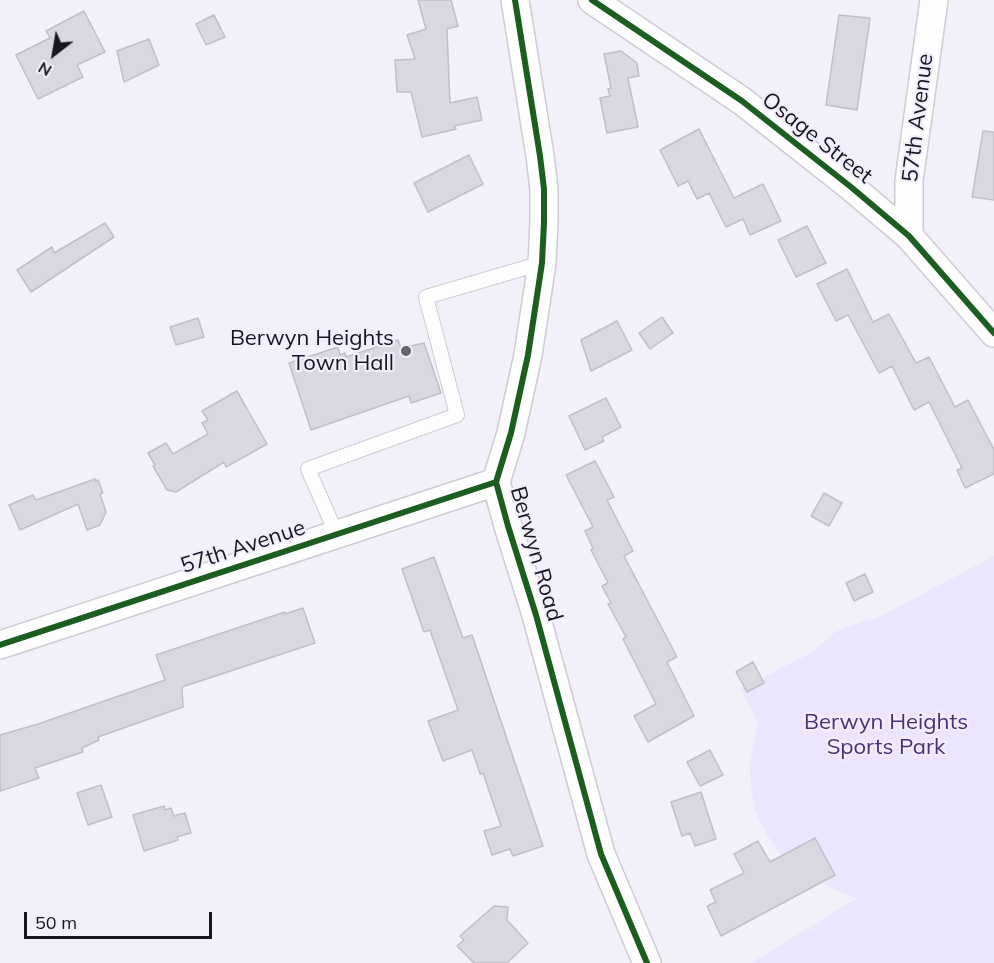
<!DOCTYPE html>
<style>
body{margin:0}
#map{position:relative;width:994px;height:963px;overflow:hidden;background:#f3f0fa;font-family:Mulish,sans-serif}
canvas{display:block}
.north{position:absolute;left:24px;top:24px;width:60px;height:60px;-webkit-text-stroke:4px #f1edfd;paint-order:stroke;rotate:211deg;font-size:16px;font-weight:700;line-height:24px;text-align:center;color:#19171e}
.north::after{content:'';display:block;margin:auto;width:21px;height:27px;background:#19171e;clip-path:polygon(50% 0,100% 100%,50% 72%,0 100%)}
.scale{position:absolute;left:24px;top:912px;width:188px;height:27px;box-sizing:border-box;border:3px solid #19171e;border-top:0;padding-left:8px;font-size:18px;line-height:21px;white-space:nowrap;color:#19171e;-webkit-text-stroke:4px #f1edfd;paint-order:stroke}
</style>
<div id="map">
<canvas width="994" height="963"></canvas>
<div class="north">N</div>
<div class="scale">50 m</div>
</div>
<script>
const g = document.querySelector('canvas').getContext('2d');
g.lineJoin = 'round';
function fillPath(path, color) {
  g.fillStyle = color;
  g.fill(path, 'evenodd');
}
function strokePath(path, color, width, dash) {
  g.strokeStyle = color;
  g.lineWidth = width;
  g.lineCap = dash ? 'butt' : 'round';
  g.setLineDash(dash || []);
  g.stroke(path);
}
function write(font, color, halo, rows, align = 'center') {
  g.font = font + ' Mulish,sans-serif';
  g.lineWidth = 4.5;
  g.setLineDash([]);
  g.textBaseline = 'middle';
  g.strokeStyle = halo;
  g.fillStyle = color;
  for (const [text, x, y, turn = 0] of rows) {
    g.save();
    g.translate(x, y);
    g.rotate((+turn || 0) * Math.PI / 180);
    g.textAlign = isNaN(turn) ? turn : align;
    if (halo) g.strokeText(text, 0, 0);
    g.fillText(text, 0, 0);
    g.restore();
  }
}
const green = new Path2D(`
 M 994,556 L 994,963 L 751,963 L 857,898 L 831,888 L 797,869 L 780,854 L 767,835 L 755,811 L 751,787 L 750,761 L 758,722 L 741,689 L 812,652 L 835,632 L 868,619 L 875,619 Z`);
const building = new Path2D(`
 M 418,0 L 451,0 L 458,26 L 447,29 L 450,103 L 477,97 L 482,120 L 454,126 L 456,129 L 422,137 L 411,92 L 397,92 L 395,60 L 415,59 L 407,35 L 426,29 Z
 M 84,11 L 105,52 L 77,65 L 83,77 L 38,99 L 16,55 L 50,38 L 46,31 Z
 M 214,15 L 225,37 L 206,45 L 196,24 Z
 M 839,15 L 870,18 L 857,110 L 826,105 Z
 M 149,39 L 159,65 L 124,82 L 117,51 Z
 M 621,51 L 637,63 L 639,76 L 628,78 L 638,127 L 607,133 L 600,98 L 610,96 L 608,89 L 611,88 L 604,54 Z
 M 699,129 L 734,198 L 763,184 L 781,221 L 750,235 L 743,219 L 726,227 L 709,193 L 697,199 L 688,181 L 678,186 L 660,150 Z
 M 983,131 L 994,132 L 994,200 L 972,197 Z
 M 469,155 L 483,184 L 428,212 L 414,183 Z
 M 105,223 L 114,237 L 31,292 L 17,270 L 52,247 L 54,253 Z
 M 807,226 L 826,263 L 796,277 L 778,240 Z
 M 847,269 L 873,322 L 889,314 L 916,363 L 929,357 L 955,407 L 968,400 L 994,450 L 994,474 L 965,488 L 957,470 L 962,468 L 929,402 L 914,410 L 892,366 L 879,373 L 848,315 L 836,321 L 817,284 Z
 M 662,317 L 673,333 L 650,349 L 639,333 Z
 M 198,318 L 204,337 L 176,345 L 170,327 Z
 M 617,321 L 632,350 L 591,371 L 581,340 Z
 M 398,340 L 401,348 L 424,343 L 441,393 L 411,403 L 409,396 L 311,430 L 289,363 L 338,347 L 340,355 L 345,353 L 346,357 Z
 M 237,391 L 267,444 L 226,467 L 224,462 L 176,492 L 167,490 L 153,466 L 155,465 L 148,453 L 166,443 L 173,454 L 208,434 L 202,423 L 208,420 L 202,411 Z
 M 606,398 L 621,427 L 602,437 L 604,441 L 585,450 L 569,416 Z
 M 595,461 L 614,497 L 607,500 L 633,551 L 624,556 L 677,657 L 667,662 L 694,716 L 648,742 L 634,716 L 656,704 L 623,639 L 626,637 L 608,604 L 611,603 L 602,586 L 608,583 L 591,550 L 593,548 L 585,531 L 593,527 L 566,475 Z
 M 95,479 L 95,481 L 98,480 L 103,493 L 100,494 L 106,512 L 100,525 L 87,530 L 78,504 L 20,530 L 9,505 L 33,495 L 36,500 Z
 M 824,493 L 842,503 L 829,526 L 811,516 Z
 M 434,557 L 463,638 L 472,635 L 543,846 L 513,856 L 510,849 L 492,855 L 484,831 L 501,826 L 483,773 L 480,774 L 472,750 L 443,761 L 428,721 L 458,710 L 430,630 L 424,632 L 402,569 Z
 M 865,574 L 873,592 L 854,601 L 846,583 Z
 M 303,608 L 315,643 L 182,687 L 183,707 L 98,737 L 99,740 L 82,748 L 83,752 L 35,768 L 39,778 L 0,791 L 0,735 L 38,724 L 165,680 L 156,655 L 285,612 L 285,614 Z
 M 753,662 L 764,683 L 747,692 L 736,672 Z
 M 710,750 L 723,775 L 700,786 L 687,762 Z
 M 101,785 L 112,817 L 88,825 L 77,793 Z
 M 701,792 L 716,839 L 695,846 L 690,833 L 682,836 L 671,802 Z
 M 164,806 L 165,810 L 171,808 L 174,816 L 185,813 L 191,833 L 177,837 L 178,840 L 144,851 L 133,815 Z
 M 815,838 L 835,875 L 721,936 L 707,906 L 716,902 L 710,890 L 744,873 L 734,854 L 758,841 L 770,862 Z
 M 494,906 L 508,907 L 507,920 L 528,943 L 507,963 L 474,963 L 457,946 L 464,940 L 460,936 Z`);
const service = new Path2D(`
 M 337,535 L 308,469 L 457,415 L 426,297 L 542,263`);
const minor = new Path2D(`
 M 515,0 L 540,156 L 544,189 L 544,222 L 542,263 L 528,355 L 511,433 L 496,482 L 508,526 L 536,615 L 601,854 L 647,963
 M 592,0 L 742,101 L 851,187 L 909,236 L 994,333
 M 909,236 L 909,181 L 934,0
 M 0,645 L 496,482`);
const cycleway = new Path2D(`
 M 515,0 L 540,156 L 544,189 L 544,222 L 542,263 L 528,355 L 511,433 L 496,482 L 508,526 L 536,615 L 601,854 L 647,963
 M 592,0 L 742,101 L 851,187 L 909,236 L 994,333
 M 0,645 L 496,482`);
const markers = [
 [406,351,6,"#65636b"]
];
const streetNames = [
 ["57th Avenue",918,118,-83],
 ["Osage Street",817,138,38],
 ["57th Avenue",243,547,-18],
 ["Berwyn Road",536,554,74]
];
const poiNames = [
 ["Berwyn Heights",394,338],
 ["Town Hall",394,363]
];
const parkNames = [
 ["Berwyn Heights",886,722],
 ["Sports Park",886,747]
];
fillPath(green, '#ebe6fd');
fillPath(building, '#d9d7df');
strokePath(building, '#c0bec6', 1.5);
strokePath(service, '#cecbd3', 16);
strokePath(minor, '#cecbd3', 30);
strokePath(service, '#fdfdfe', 14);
strokePath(minor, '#fdfdfe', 27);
strokePath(cycleway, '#1b5e20', 6);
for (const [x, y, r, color] of markers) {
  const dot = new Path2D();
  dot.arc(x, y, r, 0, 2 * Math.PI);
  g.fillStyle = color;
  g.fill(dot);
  strokePath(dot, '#f1edfd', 2);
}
write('22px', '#19171e', '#f1edfd', streetNames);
write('22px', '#19171e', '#f1edfd', poiNames, 'right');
write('22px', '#473075', '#f1edfd', parkNames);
</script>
